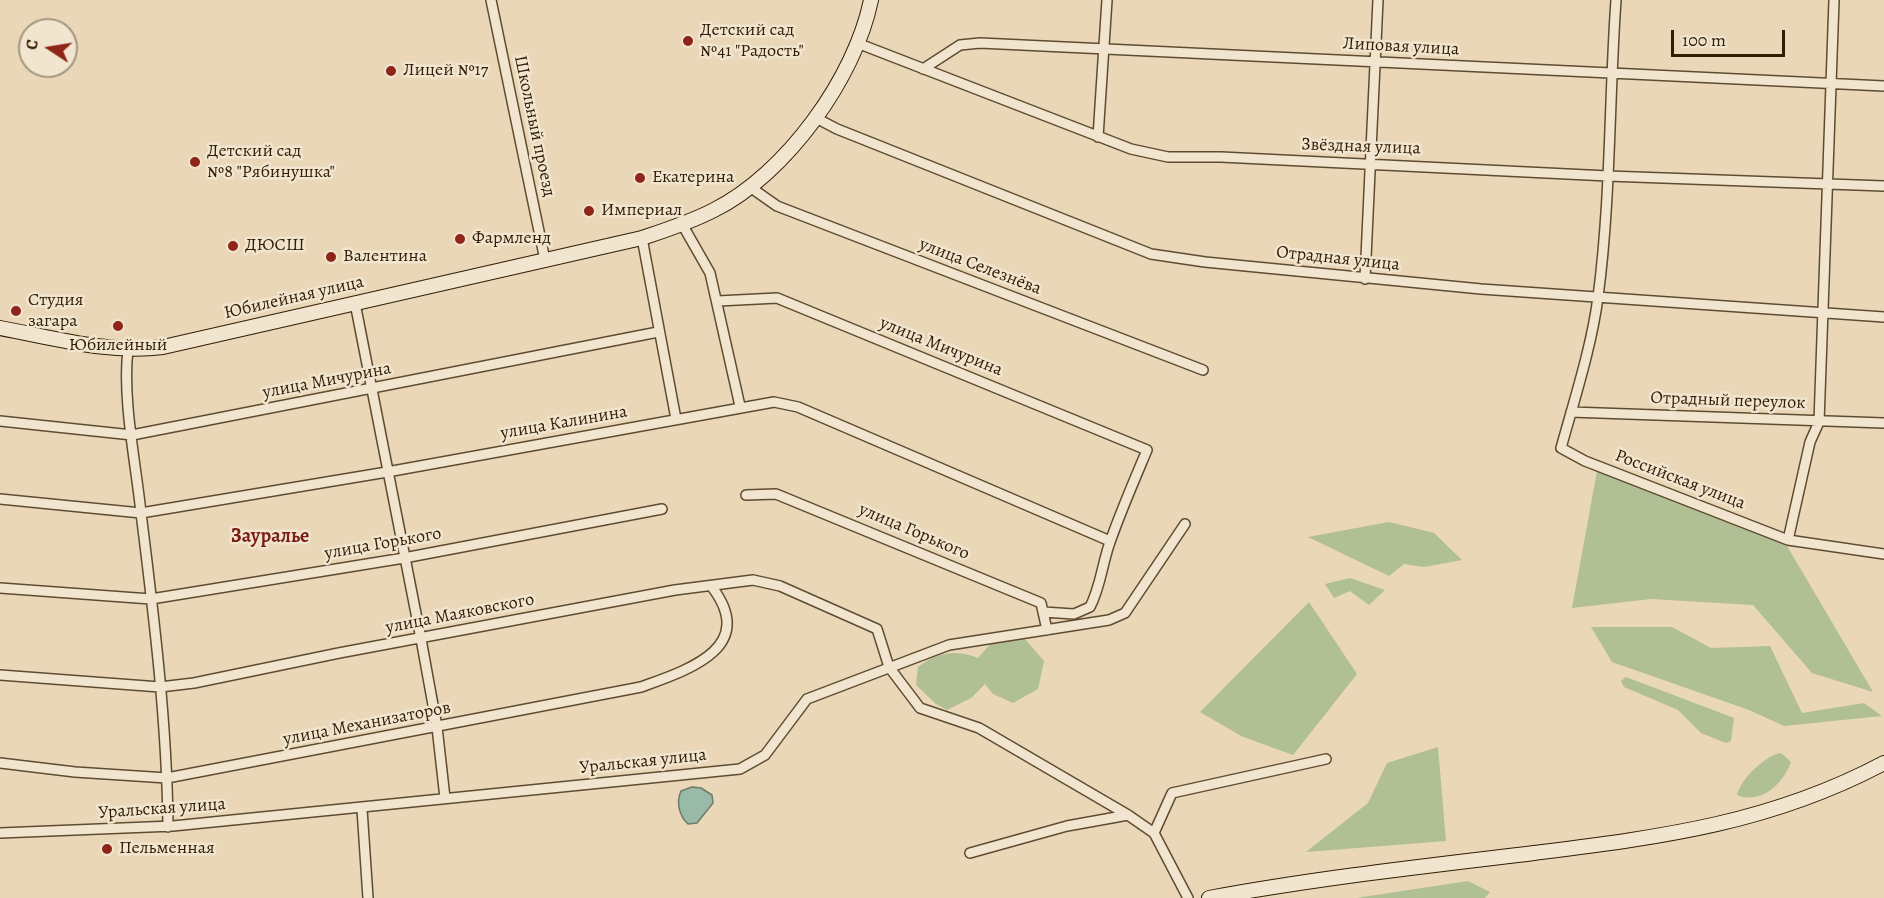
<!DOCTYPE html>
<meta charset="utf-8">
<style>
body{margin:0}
#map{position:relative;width:1884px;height:898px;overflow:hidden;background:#e9d7b7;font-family:Alegreya,serif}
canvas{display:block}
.north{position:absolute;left:18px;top:18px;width:60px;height:60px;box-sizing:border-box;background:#f1e5d0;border:2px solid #a4957e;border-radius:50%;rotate:282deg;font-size:16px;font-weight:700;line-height:24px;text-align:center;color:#311d03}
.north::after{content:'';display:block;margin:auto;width:21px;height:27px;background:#8f2418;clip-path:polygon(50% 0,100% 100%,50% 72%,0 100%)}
.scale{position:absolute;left:1671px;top:30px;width:114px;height:27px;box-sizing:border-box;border:3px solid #311d03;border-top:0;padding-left:8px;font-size:18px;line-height:21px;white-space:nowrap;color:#311d03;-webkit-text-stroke:4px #f1e5d0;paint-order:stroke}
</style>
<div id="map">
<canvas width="1884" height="898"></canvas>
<div class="north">С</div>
<div class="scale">100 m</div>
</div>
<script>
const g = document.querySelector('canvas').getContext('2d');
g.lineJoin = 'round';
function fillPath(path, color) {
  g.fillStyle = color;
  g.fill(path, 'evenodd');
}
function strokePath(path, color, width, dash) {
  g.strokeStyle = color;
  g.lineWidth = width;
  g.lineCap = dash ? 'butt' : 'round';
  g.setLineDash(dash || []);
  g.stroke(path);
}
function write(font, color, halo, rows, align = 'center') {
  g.font = font + ' Alegreya,serif';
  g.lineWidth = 5;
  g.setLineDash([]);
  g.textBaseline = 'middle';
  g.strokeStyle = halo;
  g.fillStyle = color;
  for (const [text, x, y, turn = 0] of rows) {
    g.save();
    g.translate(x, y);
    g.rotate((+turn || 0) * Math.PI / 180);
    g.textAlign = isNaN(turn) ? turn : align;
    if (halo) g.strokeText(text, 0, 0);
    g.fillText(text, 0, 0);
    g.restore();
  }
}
const green = new Path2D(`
 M 1597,471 L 1780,534 L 1873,692 L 1812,673 L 1753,605 L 1651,599 L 1572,608 Z
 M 1389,522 L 1434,533 L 1462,560 L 1424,567 L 1404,564 L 1389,576 L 1308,537 Z
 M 1350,578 L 1385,590 L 1369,605 L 1350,591 L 1334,598 L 1325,584 Z
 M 1309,602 L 1357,674 L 1293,755 L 1241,736 L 1200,712 Z
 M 1591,627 L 1672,627 L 1711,648 L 1770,646 L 1802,713 L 1864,703 L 1882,716 L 1784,726 L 1749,710 L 1612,662 Z
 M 1025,639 L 1044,661 L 1038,689 L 1013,703 L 993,694 L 985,684 L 971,698 L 947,710 L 936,704 L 916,685 L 918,667 C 937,652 956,649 978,658 L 993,641 Z
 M 1626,677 L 1734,718 L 1731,741 L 1726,743 L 1701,733 L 1678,710 L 1624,687 L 1621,681 Z
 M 1438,747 L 1446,841 L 1306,852 L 1368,803 L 1387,763 Z
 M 1781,753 L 1791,762 C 1783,784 1761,805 1737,795 C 1741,779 1764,756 1781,753 Z
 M 1468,881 L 1490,892 L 1485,898 L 1356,898 Z`);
const water = new Path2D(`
 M 692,787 L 701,788 L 712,795 L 713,803 L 697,823 L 688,824 C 679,816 676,802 681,791 Z`);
const street = new Path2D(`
 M 491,0 L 545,260
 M 1616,0 C 1609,99 1611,199 1598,297 C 1592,345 1574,401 1561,448 L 1585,461 L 1788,540 L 1884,554
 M 857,43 L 1131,149 L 1168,157 L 1221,157 L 1608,176 L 1884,186
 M 923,69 L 960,45 L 980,43 L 1884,86
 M 816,118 L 837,129 L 1151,254 L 1205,262 L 1481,289 L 1884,317
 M 1098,137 L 1107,0
 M 750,187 L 777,206 L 1203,370
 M 682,224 L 710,273 L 740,406
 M 642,238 L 676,419
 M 1365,279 L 1378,0
 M 718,301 L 777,298 L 1147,450 C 1134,481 1120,513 1109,545 C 1102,566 1100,588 1090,607 L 1074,614 L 1043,612
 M 355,303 L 421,639 L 437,727 L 445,798
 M 128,350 C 122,398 136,464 141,513 C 154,617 167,722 168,827
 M 1571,412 L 1884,423
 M 0,421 L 132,435 L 658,332
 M 746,495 L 776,494 L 1041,603 L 1047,630
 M 0,499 L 141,513 L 387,472 L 774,402 L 798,407 L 1110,541
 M 1788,540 L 1810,442 L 1819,422 L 1834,0
 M 0,588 L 151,599 L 404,558 L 662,509
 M 0,675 L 160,687 L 194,683 L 339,653 L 675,590 L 753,580 L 780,586 L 877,629 L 889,667 L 920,708 L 979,728 L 1128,815
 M 0,763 L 75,772 L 167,778 L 641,687 C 688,670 758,648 712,587
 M 362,809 L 368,898
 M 0,833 L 173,826 L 740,769 L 765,755 L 807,699 L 949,645 L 1109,620 L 1125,613 L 1185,524
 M 1154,833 L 1188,898
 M 970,853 L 1067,826 L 1128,815 L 1154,833 L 1172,793 L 1326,759`);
const secondary = new Path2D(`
 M 0,328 C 54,338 108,354 163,347 L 642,238 C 666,230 691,222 714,210 C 786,174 855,78 871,0
 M 1209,898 C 1317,878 1426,866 1534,853 C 1660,837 1769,824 1884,763`);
const markers = [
 [688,41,6,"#8f2418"],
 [391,71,6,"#8f2418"],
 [195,162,6,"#8f2418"],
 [640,178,6,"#8f2418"],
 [589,211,6,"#8f2418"],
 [460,239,6,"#8f2418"],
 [233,246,6,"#8f2418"],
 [331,257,6,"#8f2418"],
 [16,311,6,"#8f2418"],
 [118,326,6,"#8f2418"],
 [107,849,6,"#8f2418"]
];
const poiNames = [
 ["Детский сад",700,31],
 ["№41 \"Радость\"",700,52],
 ["Лицей №17",403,71],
 ["Детский сад",207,152],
 ["№8 \"Рябинушка\"",207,173],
 ["Екатерина",652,178],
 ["Империал",601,211],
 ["Фармленд",472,239],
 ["ДЮСШ",245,246],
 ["Валентина",343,257],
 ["Студия",28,301],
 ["загара",28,322],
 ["Юбилейный",118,346,"center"],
 ["Пельменная",119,849]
];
const streetNames = [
 ["Липовая улица",1401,47,3],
 ["Школьный проезд",534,126,78],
 ["Звёздная улица",1361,147,2],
 ["Отрадная улица",1338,259,6],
 ["улица Селезнёва",980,267,21],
 ["Юбилейная улица",294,298,-13],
 ["улица Мичурина",941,347,22],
 ["улица Мичурина",327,381,-11],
 ["Отрадный переулок",1728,401,2],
 ["улица Калинина",564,423,-10],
 ["Российская улица",1680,480,21],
 ["улица Горького",914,532,23],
 ["улица Горького",383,544,-10],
 ["улица Маяковского",460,614,-11],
 ["улица Механизаторов",367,724,-11],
 ["Уральская улица",643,762,-6],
 ["Уральская улица",162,809,-4]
];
const neighbourhoodNames = [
 ["Зауралье",270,537]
];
fillPath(green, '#b0bf94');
fillPath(water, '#99baa8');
strokePath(water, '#6f7b66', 1.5);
strokePath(street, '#5f4c30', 12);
strokePath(secondary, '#311d03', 16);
strokePath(street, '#f1e5d0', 9);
strokePath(secondary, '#f1e5d0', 14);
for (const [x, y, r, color] of markers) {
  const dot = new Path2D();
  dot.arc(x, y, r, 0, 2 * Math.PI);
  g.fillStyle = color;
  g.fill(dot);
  strokePath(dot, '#f1e5d0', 2);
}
write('18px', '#311d03', '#f1e5d0', poiNames, 'left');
write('18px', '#311d03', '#f1e5d0', streetNames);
write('bold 20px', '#7a1f14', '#f1e5d0', neighbourhoodNames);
</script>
